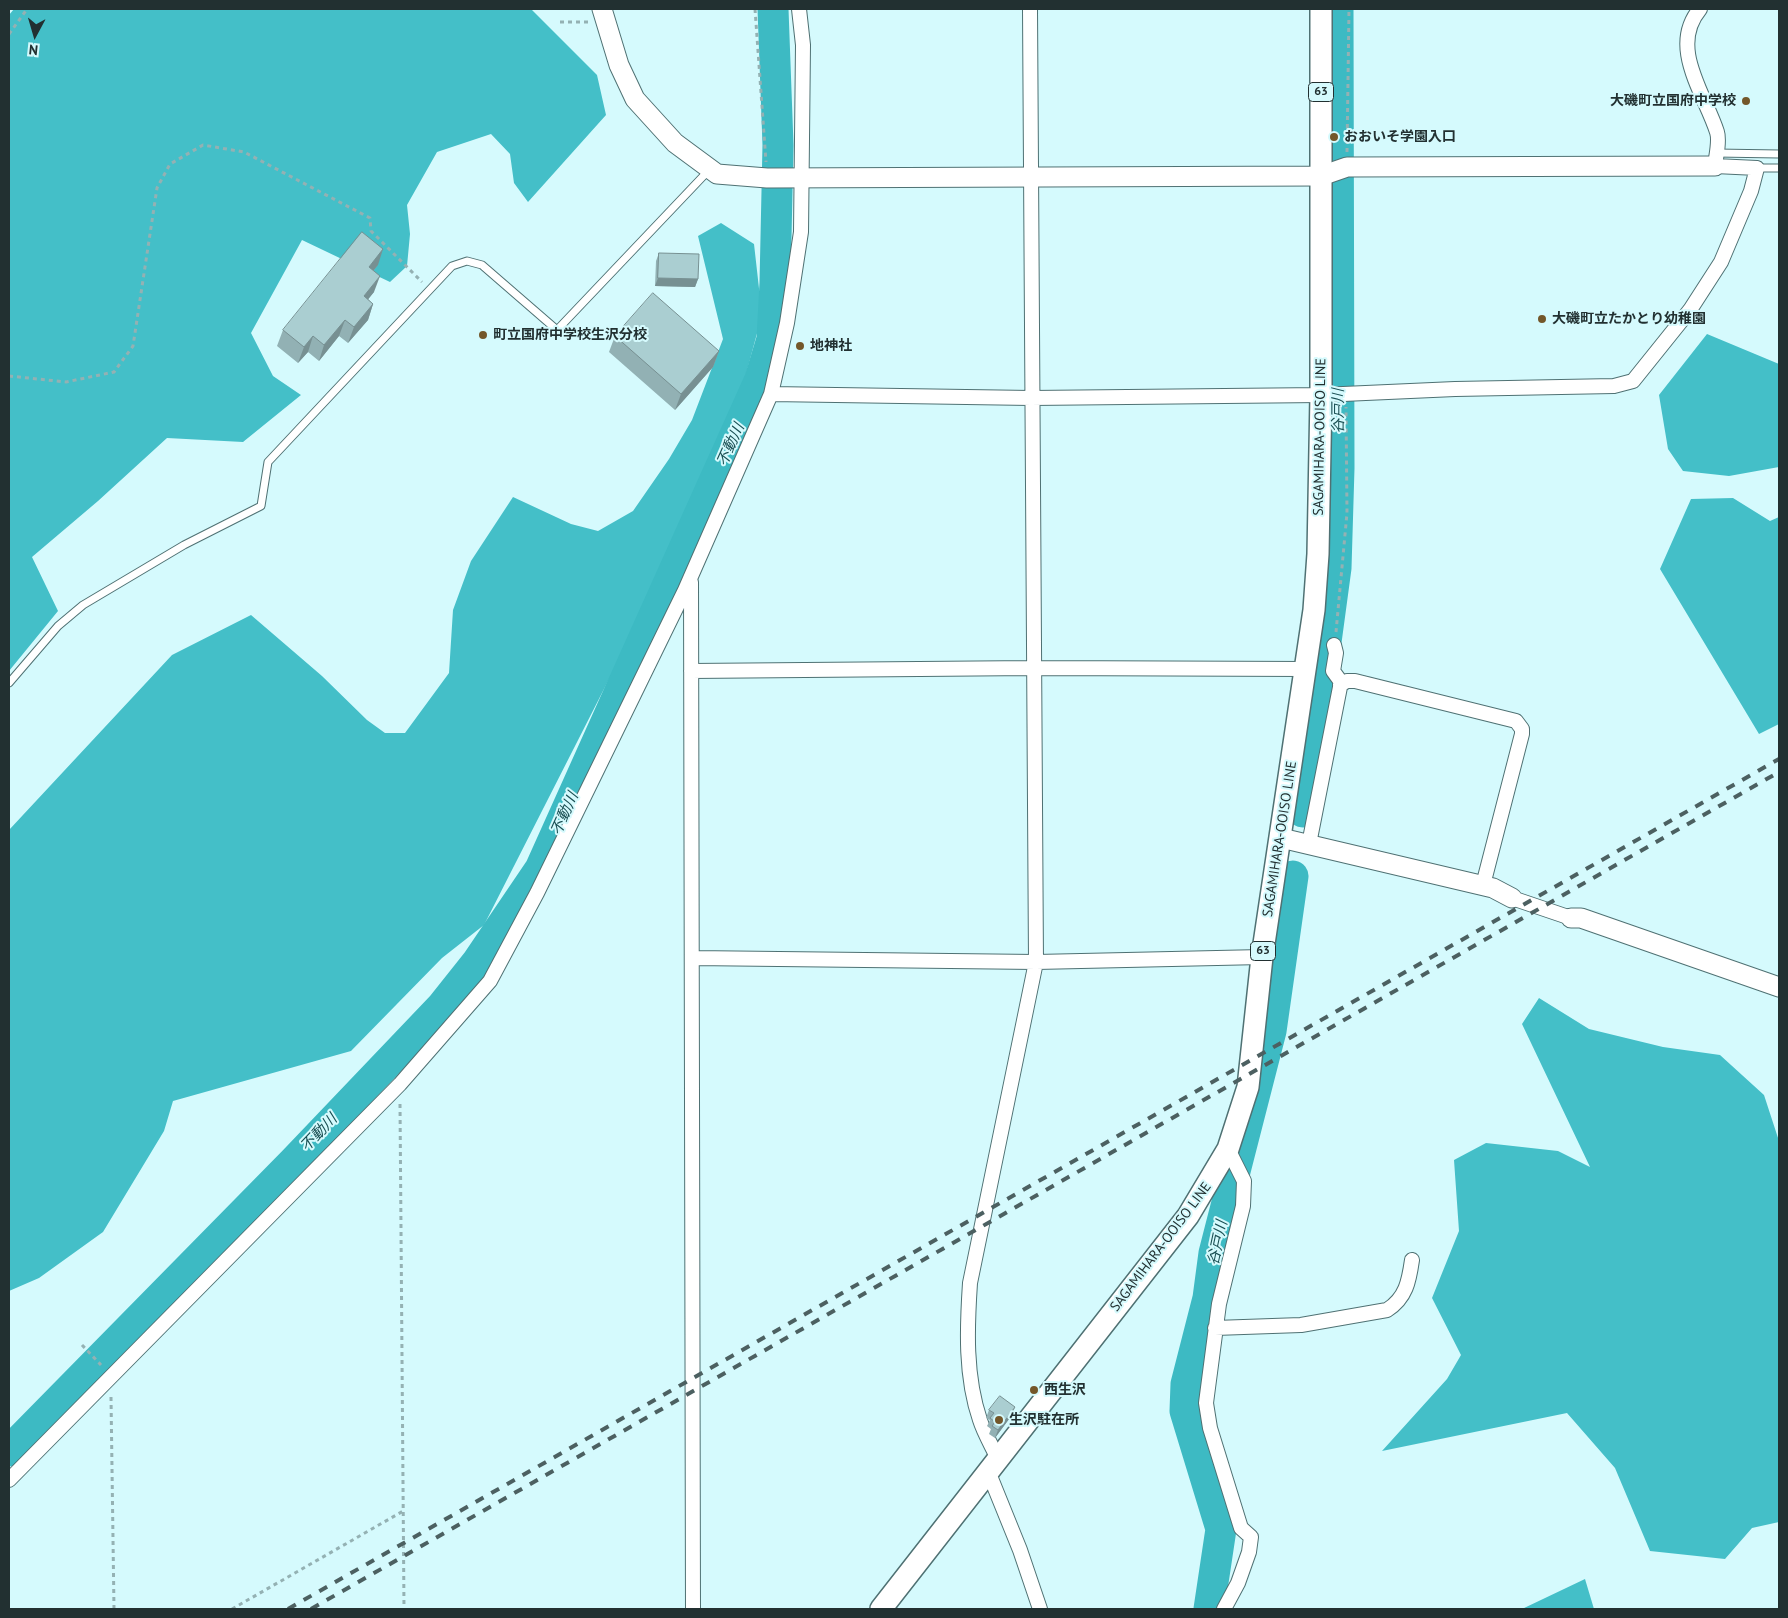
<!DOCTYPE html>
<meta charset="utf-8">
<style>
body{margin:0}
#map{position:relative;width:1788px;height:1618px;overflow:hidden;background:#d5fafd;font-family:"PT Sans",sans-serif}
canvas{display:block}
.frame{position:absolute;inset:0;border:10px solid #223031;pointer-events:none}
.north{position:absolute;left:10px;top:10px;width:50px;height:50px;-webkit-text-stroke:4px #d5fafd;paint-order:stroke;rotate:186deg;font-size:14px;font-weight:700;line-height:20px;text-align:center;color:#223031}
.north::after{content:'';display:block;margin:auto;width:18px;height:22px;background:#223031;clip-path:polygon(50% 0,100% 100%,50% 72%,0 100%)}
</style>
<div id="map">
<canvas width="1788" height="1618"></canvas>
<div class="frame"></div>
<div class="north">N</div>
</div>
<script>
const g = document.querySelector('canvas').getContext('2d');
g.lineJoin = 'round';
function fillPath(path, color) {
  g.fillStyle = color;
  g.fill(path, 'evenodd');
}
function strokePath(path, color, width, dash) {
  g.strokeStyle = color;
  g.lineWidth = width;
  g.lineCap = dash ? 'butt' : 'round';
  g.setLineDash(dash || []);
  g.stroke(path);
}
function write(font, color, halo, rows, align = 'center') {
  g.font = font + ' "PT Sans","Noto Sans JP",sans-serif';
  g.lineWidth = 4;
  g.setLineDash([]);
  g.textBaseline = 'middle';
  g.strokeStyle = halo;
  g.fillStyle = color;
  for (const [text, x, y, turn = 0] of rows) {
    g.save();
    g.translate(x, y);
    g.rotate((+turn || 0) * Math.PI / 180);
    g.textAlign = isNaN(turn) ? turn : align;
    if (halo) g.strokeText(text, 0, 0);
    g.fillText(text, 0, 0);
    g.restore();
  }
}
const forest = new Path2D(`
 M 14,9 L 531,9 L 597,75 L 606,115 L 528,202 L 514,183 L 510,154 L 491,134 L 437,152 L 407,205 L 410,234 L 407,266 L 390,282 L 302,240 L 251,333 L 273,376 L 301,395 L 243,442 L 167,438 L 98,501 L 32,557 L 58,611 L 9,671 L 9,15 Z
 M 721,223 L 754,244 L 762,315 L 736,411 L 634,630 L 484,925 L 442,958 L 351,1051 L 173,1101 L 164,1131 L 103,1232 L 39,1278 L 9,1291 L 9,830 L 172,655 L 251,615 L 322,676 L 367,720 L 385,733 L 405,733 L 449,673 L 453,610 L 471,561 L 513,497 L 571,524 L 598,531 L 633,511 L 669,459 L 692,420 L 723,339 L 698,236 Z
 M 1707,334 L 1779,364 L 1779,467 L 1729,476 L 1683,471 L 1668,449 L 1659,395 Z
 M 1733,498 L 1770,521 L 1779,517 L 1779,724 L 1759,734 L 1660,569 L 1691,499 Z
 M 1539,998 L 1589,1029 L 1663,1047 L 1720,1055 L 1764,1095 L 1779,1141 L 1779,1522 L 1752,1528 L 1725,1559 L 1650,1551 L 1615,1468 L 1567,1413 L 1382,1451 L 1447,1379 L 1461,1355 L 1432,1298 L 1459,1231 L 1454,1160 L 1486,1143 L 1558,1151 L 1590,1167 L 1522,1024 Z
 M 1585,1579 L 1594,1609 L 1522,1609 Z`);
const river = new Path2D(`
 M 1303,812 L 1336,568 L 1339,468 L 1338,9
 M 9,1451 L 294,1161 L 442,1006 L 477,962 L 540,869 L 760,379 L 772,339 L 775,283 L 778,145 L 773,9
 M 1209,1609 L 1221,1529 L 1185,1411 L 1186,1384 L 1208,1298 L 1214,1253 L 1271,1031 L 1293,876`);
const path = new Path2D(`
 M 755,9 L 766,162
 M 560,22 L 589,22
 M 9,34 L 27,9
 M 1347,152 L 1349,9
 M 9,376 L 66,382 L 114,372 L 133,346 L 157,188 L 170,164 L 203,145 L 244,152 L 370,218 L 371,231 L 422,282
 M 1336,632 L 1347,513 L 1346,407
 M 400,1104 L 404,1609
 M 82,1345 L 101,1365
 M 111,1397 L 114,1609
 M 232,1609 L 405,1510`);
const lane = new Path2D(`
 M 1716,153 L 1779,154
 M 1757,168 L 1779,168
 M 9,683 L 58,626 L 83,605 L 184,545 L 261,506 L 268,462 L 452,266 L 467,261 L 482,265 L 557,330 L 710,169`);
const street = new Path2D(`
 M 771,394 L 1031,398 L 1321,395 L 1455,389 L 1614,386 L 1633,381 L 1690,310 L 1721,262 L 1751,191 L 1757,168 L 1715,166 C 1716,156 1720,141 1717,132 C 1705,94 1668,47 1700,9
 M 691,582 L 693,1609
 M 691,671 L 1033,668 L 1306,669
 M 1340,685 L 1347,681 L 1355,681 L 1516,721 L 1522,729 L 1522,734 L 1483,885
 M 1309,844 L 1341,682 L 1333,671 L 1336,653 L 1334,645
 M 1512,898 L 1571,918
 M 693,958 L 1036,962 L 1262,957
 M 1215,1328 L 1301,1325 L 1387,1310 C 1406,1298 1409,1281 1412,1260
 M 998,1459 C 992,1446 984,1433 980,1420 C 965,1376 967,1328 970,1283 L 1036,962 L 1030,9
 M 988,1471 L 1020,1550 L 1040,1609
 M 9,1480 L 400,1084 L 490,981 L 537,893 L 685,590 L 771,394 L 787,323 L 801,232 L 803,45 L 799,9
 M 1224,1609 L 1238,1583 L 1249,1552 L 1251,1537 L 1241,1528 L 1210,1428 L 1206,1403 L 1219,1304 L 1243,1206 L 1244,1181 L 1228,1149`);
const secondary = new Path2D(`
 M 602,9 L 619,65 L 635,99 L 675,143 L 717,174 L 767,178 L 1321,176 L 1347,167 L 1715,166
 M 1281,838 L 1493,888 L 1512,898
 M 1571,918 L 1581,918 L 1779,987`);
const primary = new Path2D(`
 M 881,1609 L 1188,1216 L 1228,1149 L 1248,1087 L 1262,957 L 1314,610 L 1318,554 L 1321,395 L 1321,9`);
const rail = new Path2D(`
 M 288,1609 L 1779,759
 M 311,1609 L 1779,772`);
const wall = new Path2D(`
 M 659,253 L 698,279 L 695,287 L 655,286 L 656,261 Z
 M 378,265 L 373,271 L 374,292 L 368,299 L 373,304 L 368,320 L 348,343 L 339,336 L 319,361 L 308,352 L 298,363 L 277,346 L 283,330 Z
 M 615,336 L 719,351 L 713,367 L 675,410 L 609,352 Z
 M 989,1410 L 1012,1415 L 995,1438 L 989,1434 L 991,1429 L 987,1426 L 990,1420 L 986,1418 Z`);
const shadedWall = new Path2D(`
 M 383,249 L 378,265 L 363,283 L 369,267 Z
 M 380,276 L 374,292 L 358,312 L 364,296 Z
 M 658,278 L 698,279 L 695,287 L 655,286 Z
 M 373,304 L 368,320 L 348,343 L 354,327 Z
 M 345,320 L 339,336 L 319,361 L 324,345 Z
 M 313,336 L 308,352 L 298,363 L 304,347 Z
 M 719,351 L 713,367 L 675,410 L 681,394 Z
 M 1015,1407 L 1012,1415 L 995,1438 L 998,1430 Z`);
const building = new Path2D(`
 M 362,232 L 383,249 L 369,267 L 380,276 L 364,296 L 373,304 L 354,327 L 345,320 L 324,345 L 313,336 L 304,347 L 283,330 Z
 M 659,253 L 699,254 L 698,279 L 658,278 Z
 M 653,293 L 719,351 L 681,394 L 615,336 Z
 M 1000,1396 L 1015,1407 L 998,1430 L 992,1426 L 995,1422 L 990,1418 L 994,1413 L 989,1410 Z`);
const markers = [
 [1746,101,5,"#73572a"],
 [1334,137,5,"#73572a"],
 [1542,319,5,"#73572a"],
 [483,335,5,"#73572a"],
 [800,346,5,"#73572a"],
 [1034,1390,5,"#73572a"],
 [999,1420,5,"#73572a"]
];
const shields = [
 [1321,92,25],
 [1263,951,25]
];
const shieldNames = [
 ["63",1321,92],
 ["63",1263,951]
];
const poiNames = [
 ["大磯町立国府中学校",1736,101,"right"],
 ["おおいそ学園入口",1344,137],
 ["大磯町立たかとり幼稚園",1552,319],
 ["町立国府中学校生沢分校",493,335],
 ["地神社",810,346],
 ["西生沢",1044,1390],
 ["生沢駐在所",1009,1420]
];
const streetNames = [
 ["SAGAMIHARA-OOISO LINE",1320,437,-89],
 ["SAGAMIHARA-OOISO LINE",1280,839,-81],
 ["SAGAMIHARA-OOISO LINE",1161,1247,-53]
];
const waterNames = [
 ["谷戸川",1339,411,-90],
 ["不動川",731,445,-66],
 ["不動川",565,814,-66],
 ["不動川",319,1133,-46],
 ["谷戸川",1218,1243,-78]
];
fillPath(forest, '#44bfc8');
strokePath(river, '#3dbac3', 31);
strokePath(lane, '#4f7173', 9);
strokePath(street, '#4f7173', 16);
strokePath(secondary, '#4f7173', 21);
strokePath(primary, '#4f7173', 24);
strokePath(path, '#94b1b3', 3, [4, 4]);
strokePath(lane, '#fff', 7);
strokePath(street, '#fff', 14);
strokePath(secondary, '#fff', 19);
strokePath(primary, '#fff', 21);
strokePath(rail, '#4c6061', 4, [9, 9]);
fillPath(wall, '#92b1b4');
fillPath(shadedWall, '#779092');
fillPath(building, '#aaced1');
strokePath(building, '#779092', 1);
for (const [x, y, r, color] of markers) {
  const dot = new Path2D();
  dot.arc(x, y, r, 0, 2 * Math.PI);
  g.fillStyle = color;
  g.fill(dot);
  strokePath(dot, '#d5fafd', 2);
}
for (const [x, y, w] of shields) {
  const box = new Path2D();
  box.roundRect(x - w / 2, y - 9.5, w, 19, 4);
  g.fillStyle = '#d5fafd';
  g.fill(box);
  strokePath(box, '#223031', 1);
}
write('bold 12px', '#223031', null, shieldNames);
write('bold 14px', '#223031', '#d5fafd', poiNames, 'left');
write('14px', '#223031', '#d5fafd', streetNames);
write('italic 15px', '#1a4f53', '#d5fafd', waterNames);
</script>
